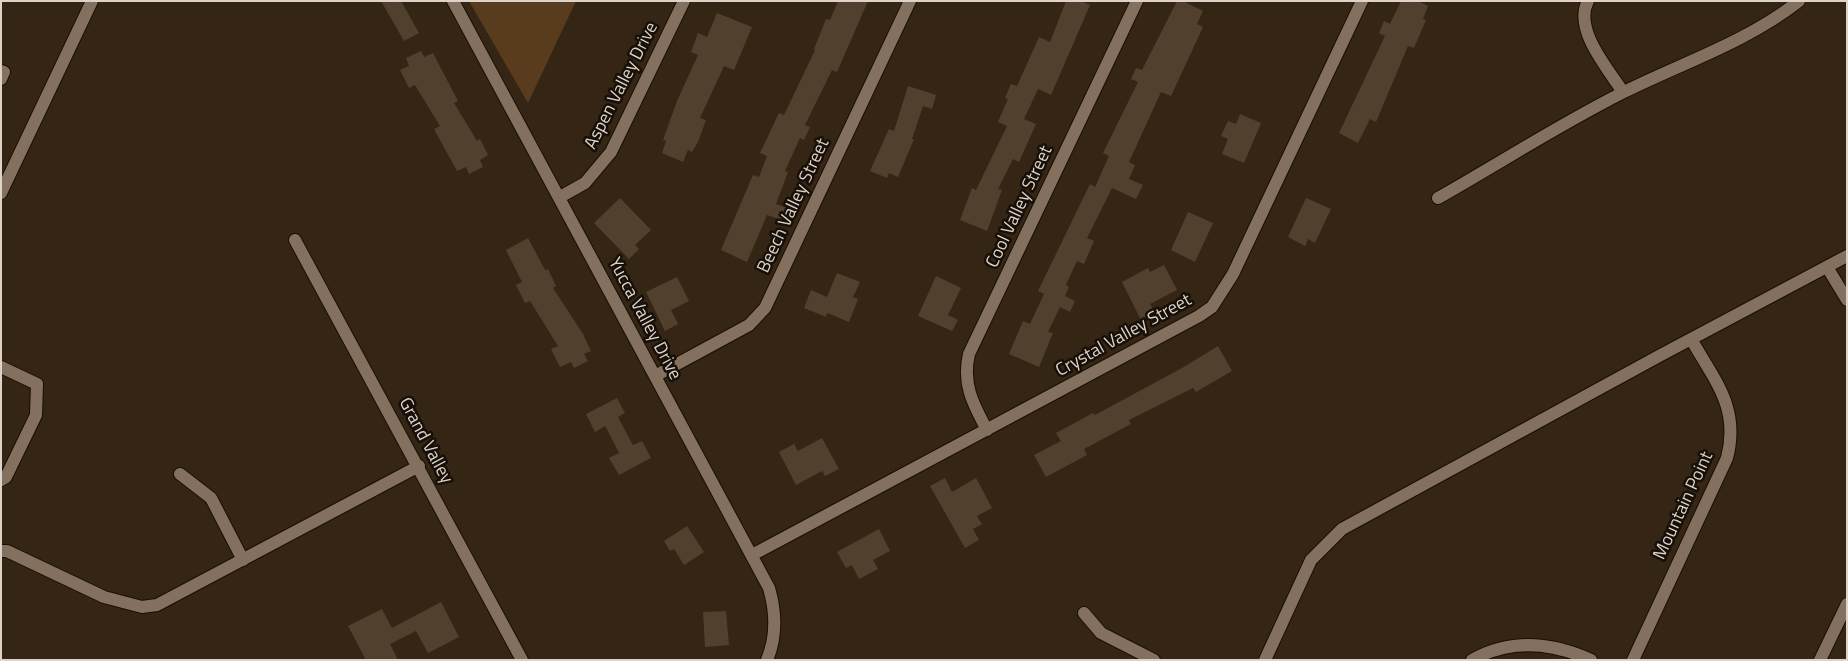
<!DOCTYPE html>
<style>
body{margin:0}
#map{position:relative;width:1848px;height:661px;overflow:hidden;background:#352514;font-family:"Titillium Web",sans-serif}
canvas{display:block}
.frame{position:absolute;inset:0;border:2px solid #ded3c9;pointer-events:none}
</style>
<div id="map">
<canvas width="1848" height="661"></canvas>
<div class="frame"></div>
</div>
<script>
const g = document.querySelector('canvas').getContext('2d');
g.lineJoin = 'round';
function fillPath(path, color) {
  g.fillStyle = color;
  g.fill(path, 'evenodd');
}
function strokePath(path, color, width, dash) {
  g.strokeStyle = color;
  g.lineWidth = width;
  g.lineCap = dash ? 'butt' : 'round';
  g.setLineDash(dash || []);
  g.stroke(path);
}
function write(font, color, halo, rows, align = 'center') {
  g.font = font + ' "Titillium Web",sans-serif';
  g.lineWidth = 5;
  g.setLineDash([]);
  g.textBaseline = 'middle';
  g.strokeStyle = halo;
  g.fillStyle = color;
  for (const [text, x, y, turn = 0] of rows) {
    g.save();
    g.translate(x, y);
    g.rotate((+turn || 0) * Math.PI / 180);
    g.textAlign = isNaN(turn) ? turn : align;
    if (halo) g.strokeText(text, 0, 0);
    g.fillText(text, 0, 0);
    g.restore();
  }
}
const green = new Path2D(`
 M 469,1 L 576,1 L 528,103 Z`);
const building = new Path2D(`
 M 381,1 L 401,1 L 419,33 L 404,41 Z
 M 838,1 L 868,1 L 837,72 L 832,70 L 805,125 L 810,127 L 804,140 L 800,138 L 785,171 L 788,172 L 776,204 L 787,208 L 782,220 L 767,215 L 747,262 L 721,250 L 753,175 L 759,177 L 767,156 L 760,153 L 779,113 L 784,115 L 815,50 L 814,49 L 826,19 L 830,20 Z
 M 1066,1 L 1081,1 L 1090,5 L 1051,95 L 1038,89 L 1024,119 L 1036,124 L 1019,162 L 1013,159 L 998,189 L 1002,190 L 987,231 L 960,220 L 972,188 L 976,190 L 1007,126 L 998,122 L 1008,99 L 1005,98 L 1011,84 L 1017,86 L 1039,37 L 1050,42 Z
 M 1177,1 L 1183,1 L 1203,11 L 1197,24 L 1203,27 L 1171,96 L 1161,92 L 1129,162 L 1135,165 L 1129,179 L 1143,185 L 1136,199 L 1112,188 L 1087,238 L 1094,241 L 1084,264 L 1077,261 L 1066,285 L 1069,287 L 1065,296 L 1075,301 L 1070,312 L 1060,307 L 1048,332 L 1053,333 L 1039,367 L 1009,354 L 1023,321 L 1030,324 L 1044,294 L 1038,291 L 1090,184 L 1095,187 L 1109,156 L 1103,153 L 1138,82 L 1131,79 L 1136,68 L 1142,70 Z
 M 1401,1 L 1418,1 L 1428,6 L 1423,19 L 1426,20 L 1414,48 L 1408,46 L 1376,122 L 1370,119 L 1358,143 L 1339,133 L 1385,36 L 1379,33 L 1384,21 L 1390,24 Z
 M 717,13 L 752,27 L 734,70 L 724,66 L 700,118 L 706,120 L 698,142 L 692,152 L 688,150 L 683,162 L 662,153 L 666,141 L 663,140 L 677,101 L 698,55 L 691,52 L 698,33 L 707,37 Z
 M 421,51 L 424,57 L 433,53 L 458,101 L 454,103 L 477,141 L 480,139 L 488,155 L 480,160 L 483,167 L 469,174 L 466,167 L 457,171 L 434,129 L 440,126 L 415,85 L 409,88 L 400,70 L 409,66 L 406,58 Z
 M 908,86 L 936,95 L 932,109 L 923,106 L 912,139 L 914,139 L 898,177 L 889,173 L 887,178 L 870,171 L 889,129 L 894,131 Z
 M 1240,114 L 1261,123 L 1244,163 L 1222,154 L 1228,139 L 1221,136 L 1228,121 L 1236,124 Z
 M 620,198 L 651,230 L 635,245 L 639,249 L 629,259 L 594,223 Z
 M 1306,198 L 1331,209 L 1315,243 L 1308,239 L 1305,246 L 1288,237 Z
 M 1188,212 L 1213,223 L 1195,262 L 1171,250 Z
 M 528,238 L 545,270 L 548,269 L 556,286 L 553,288 L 583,334 L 591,351 L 584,354 L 588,361 L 574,368 L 571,362 L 560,367 L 551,349 L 558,346 L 530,301 L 525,303 L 516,285 L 522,282 L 506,250 Z
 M 1164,265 L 1177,290 L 1150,304 L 1155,313 L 1141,320 L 1122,282 L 1148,268 L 1150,272 Z
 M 837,273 L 860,282 L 853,297 L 858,299 L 849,322 L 827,313 L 826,317 L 804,308 L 811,290 L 827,297 Z
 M 936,276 L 961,288 L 948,315 L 958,320 L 952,331 L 918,316 Z
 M 677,277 L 689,301 L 671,310 L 678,324 L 665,331 L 646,292 Z
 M 1218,346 L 1232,371 L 1196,392 L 1193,388 L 1129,420 L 1131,424 L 1084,449 L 1087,455 L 1046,477 L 1034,455 L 1061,441 L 1056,433 L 1093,413 L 1095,415 L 1182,368 Z
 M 617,398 L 625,413 L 618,417 L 629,438 L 633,445 L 642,441 L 651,458 L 619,475 L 609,458 L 619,453 L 609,433 L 605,426 L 595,432 L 586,414 Z
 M 822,438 L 839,469 L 825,476 L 822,471 L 796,485 L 779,452 L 794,444 L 798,451 Z
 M 945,478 L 952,492 L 976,478 L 992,508 L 977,516 L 982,524 L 973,529 L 979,540 L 965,548 L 930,486 Z
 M 687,526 L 704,552 L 684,565 L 674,549 L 670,551 L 664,541 Z
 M 879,529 L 890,551 L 873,560 L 878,569 L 859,579 L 852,565 L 846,568 L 837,552 Z
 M 441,602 L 459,637 L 428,653 L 416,631 L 390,644 L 398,660 L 366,660 L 348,626 L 382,609 L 392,628 Z
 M 726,611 L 729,645 L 705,647 L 703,612 Z`);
const minor = new Path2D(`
 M 453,1 L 769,588 C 776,612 777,636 767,660
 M 1588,1 C 1573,29 1608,69 1623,92
 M 1,71 L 4,72 L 1,79
 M 1,193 L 92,1
 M 560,197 L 585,183 L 611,152 L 684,1
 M 1438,198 C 1500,163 1560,124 1624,92 C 1682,63 1747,42 1799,1
 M 295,240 L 522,660
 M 1827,267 L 1847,300
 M 1,367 L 37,384 L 36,415 L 6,477 L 1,480
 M 655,376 L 749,325 L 765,308 L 910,1
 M 987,430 C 973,404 962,384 969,354 L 1137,1
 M 180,474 L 211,498 L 243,560
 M 1,551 L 7,551 L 104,597 L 142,607 L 157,605 L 419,466
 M 752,555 L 1199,316 L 1212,307 L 1233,274 L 1362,1
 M 1084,613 L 1101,633 L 1154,660
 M 1265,660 L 1311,560 L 1342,529 L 1659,356 L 1847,256
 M 1472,660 C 1511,638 1551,642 1591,660
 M 1633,660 L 1727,458 C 1740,408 1715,381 1691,339
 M 1820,660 L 1847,604`);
const streetNames = [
 ["Aspen Valley Drive",622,86,-63],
 ["Beech Valley Street",794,206,-65],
 ["Cool Valley Street",1020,207,-65],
 ["Yucca Valley Drive",644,319,62],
 ["Crystal Valley Street",1124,336,-29],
 ["Grand Valley",425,441,62],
 ["Mountain Point",1684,506,-65]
];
fillPath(green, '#593c1d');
fillPath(building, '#51402e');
strokePath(minor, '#1c0e01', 14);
strokePath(minor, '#84705e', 12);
write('18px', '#ded3c9', '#171009', streetNames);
</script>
